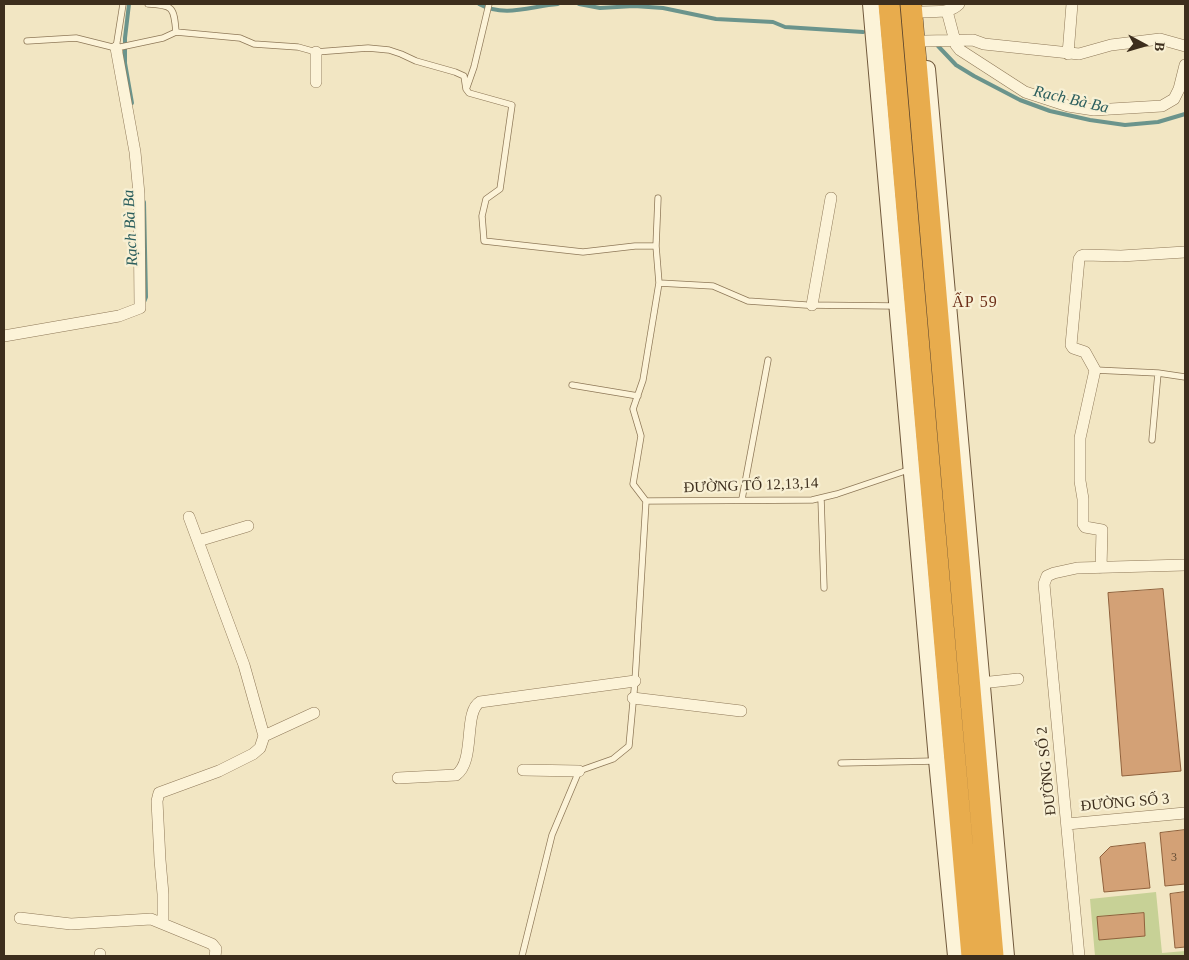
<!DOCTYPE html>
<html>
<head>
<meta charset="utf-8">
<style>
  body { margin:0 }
  #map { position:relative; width:1189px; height:960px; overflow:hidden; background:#f2e6c3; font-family:"Times New Roman",serif }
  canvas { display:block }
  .frame { position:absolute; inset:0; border:5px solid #3d2e1d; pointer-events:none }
  .north { position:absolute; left:1119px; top:20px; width:50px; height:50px; -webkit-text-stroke:4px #f8f0d4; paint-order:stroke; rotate:96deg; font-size:14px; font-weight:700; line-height:20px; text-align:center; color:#3d2e1d }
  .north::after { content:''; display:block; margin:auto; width:18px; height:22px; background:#3d2e1d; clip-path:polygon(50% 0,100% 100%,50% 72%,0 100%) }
</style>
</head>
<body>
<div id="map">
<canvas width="1189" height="960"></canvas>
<div class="frame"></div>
<div class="north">B</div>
</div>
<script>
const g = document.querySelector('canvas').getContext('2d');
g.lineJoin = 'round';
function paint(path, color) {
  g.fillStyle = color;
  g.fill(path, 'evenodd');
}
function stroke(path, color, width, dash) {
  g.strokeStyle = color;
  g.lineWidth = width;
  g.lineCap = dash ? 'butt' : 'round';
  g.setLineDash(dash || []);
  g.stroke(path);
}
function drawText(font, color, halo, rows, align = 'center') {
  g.font = font + ' "Times New Roman",serif';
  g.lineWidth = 4.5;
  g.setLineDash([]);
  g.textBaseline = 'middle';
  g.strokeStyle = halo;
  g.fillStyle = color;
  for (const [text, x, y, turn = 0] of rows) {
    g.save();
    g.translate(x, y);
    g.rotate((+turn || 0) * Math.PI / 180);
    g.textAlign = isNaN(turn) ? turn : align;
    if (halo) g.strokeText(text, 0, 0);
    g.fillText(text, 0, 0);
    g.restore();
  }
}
const green = new Path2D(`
  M1156,892L1162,953L1185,951V956H1095L1090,899Z`);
const stream = new Path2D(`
  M129,4L125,38V63L132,103
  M479,4C505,18 531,6 558,4
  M579,4L600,8L634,6L663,8L716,19L773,22L785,27L863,32
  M938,46L956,65L974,76L1020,100L1050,111L1090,120L1125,125L1158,122L1185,114
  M144,202L146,297L144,302`);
const building = new Path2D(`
  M1163,589L1181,771L1122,776L1108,593Z
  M1185,830V884L1165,886L1160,833Z
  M1145,843L1150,888L1104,892L1100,857L1110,847Z
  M1185,892V947L1175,948L1170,894Z
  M1144,913L1145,936L1099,940L1097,917Z`);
const lane = new Path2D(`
  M148,4C173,5 174,7 176,32
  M27,41L76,38L116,48L163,38L176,32L240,38L254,44L298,47L316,52L368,48L389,50L401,54L416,61L455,72L464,76L466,89L469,93L512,105L500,189L486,199L482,216L484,241L583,252L635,246H656L659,283
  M116,48L123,4
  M467,87L474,67L489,4
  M656,246L658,198
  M1095,370L1158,373L1185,377
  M572,385L638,396
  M1152,440L1158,373
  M821,498L824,588
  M742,499L768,360
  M646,501L812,500L837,494L911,469
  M841,763L935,761
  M522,956L552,835L579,771L613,759L629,746L635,681L646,501L633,484L641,436L633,409L643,380L659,283L713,286L748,301L806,305L895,306`);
const street = new Path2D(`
  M947,11L956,45L960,50L1025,92L1068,106L1094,110L1162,106L1174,99L1179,89L1185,65
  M922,12C935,11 949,14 959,4
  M925,41L973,40L984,44L1079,54L1111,45L1160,39L1185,46
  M1068,54L1072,4
  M316,82V52
  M812,305L831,198
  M4,336L119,316L140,308L139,194L135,152L116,48
  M189,517L244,665L264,736
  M198,541L248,526
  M1101,568L1102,530L1085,527L1083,524V499L1080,481V438L1095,370L1085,352L1073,348L1071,345L1079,259L1081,256L1084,255L1121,256L1185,252
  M981,683L1018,679
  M633,698L741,711
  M523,770L579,771
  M398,778L456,775C476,761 463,712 480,702L635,681
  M1067,824L1185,813
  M20,918L71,924L151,919L212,944L216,949L215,956
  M163,923V894L160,860L157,801L159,793L219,771L253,754L260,748L264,736L314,713
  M100,956V954
  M1079,956L1044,584L1047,576L1054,573L1077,568L1185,565`);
const secondary = new Path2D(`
  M871,4L937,760L956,956
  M927,69L1006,956`);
const highway = new Path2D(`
  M889,4L972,956
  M911,4L993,956`);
const numberNames = [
  ["3",1174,858]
];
const streetNames = [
  ["ĐƯỜNG TỔ 12,13,14",751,486,-2],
  ["ĐƯỜNG SỐ 2",1047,771,-96],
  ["ĐƯỜNG SỐ 3",1125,803,-5]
];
const waterNames = [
  ["Rạch Bà Ba",1071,100,13],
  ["Rạch Bà Ba",131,228,-93]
];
const neighbourhoodNames = [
  ["ẤP 59",975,303]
];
paint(green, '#c7d196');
stroke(stream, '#6b948c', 4);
paint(building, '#d3a176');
stroke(building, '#90613c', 1);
stroke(lane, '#8e7858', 7);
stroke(street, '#8e7858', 12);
stroke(secondary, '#70583b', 18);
stroke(highway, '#5c452d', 22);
stroke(lane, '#fcf3d8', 5.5);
stroke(street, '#fcf3d8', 11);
stroke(secondary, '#fcf3d8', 16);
stroke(highway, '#e8ac4d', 21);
drawText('12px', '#624b33', null, numberNames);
drawText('15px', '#3d2e1d', '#f8f0d4', streetNames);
drawText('italic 16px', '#2b5e5d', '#f8f0d4', waterNames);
g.letterSpacing = '1px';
drawText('16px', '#6d2f19', '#f8f0d4', neighbourhoodNames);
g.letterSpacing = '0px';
</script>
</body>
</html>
